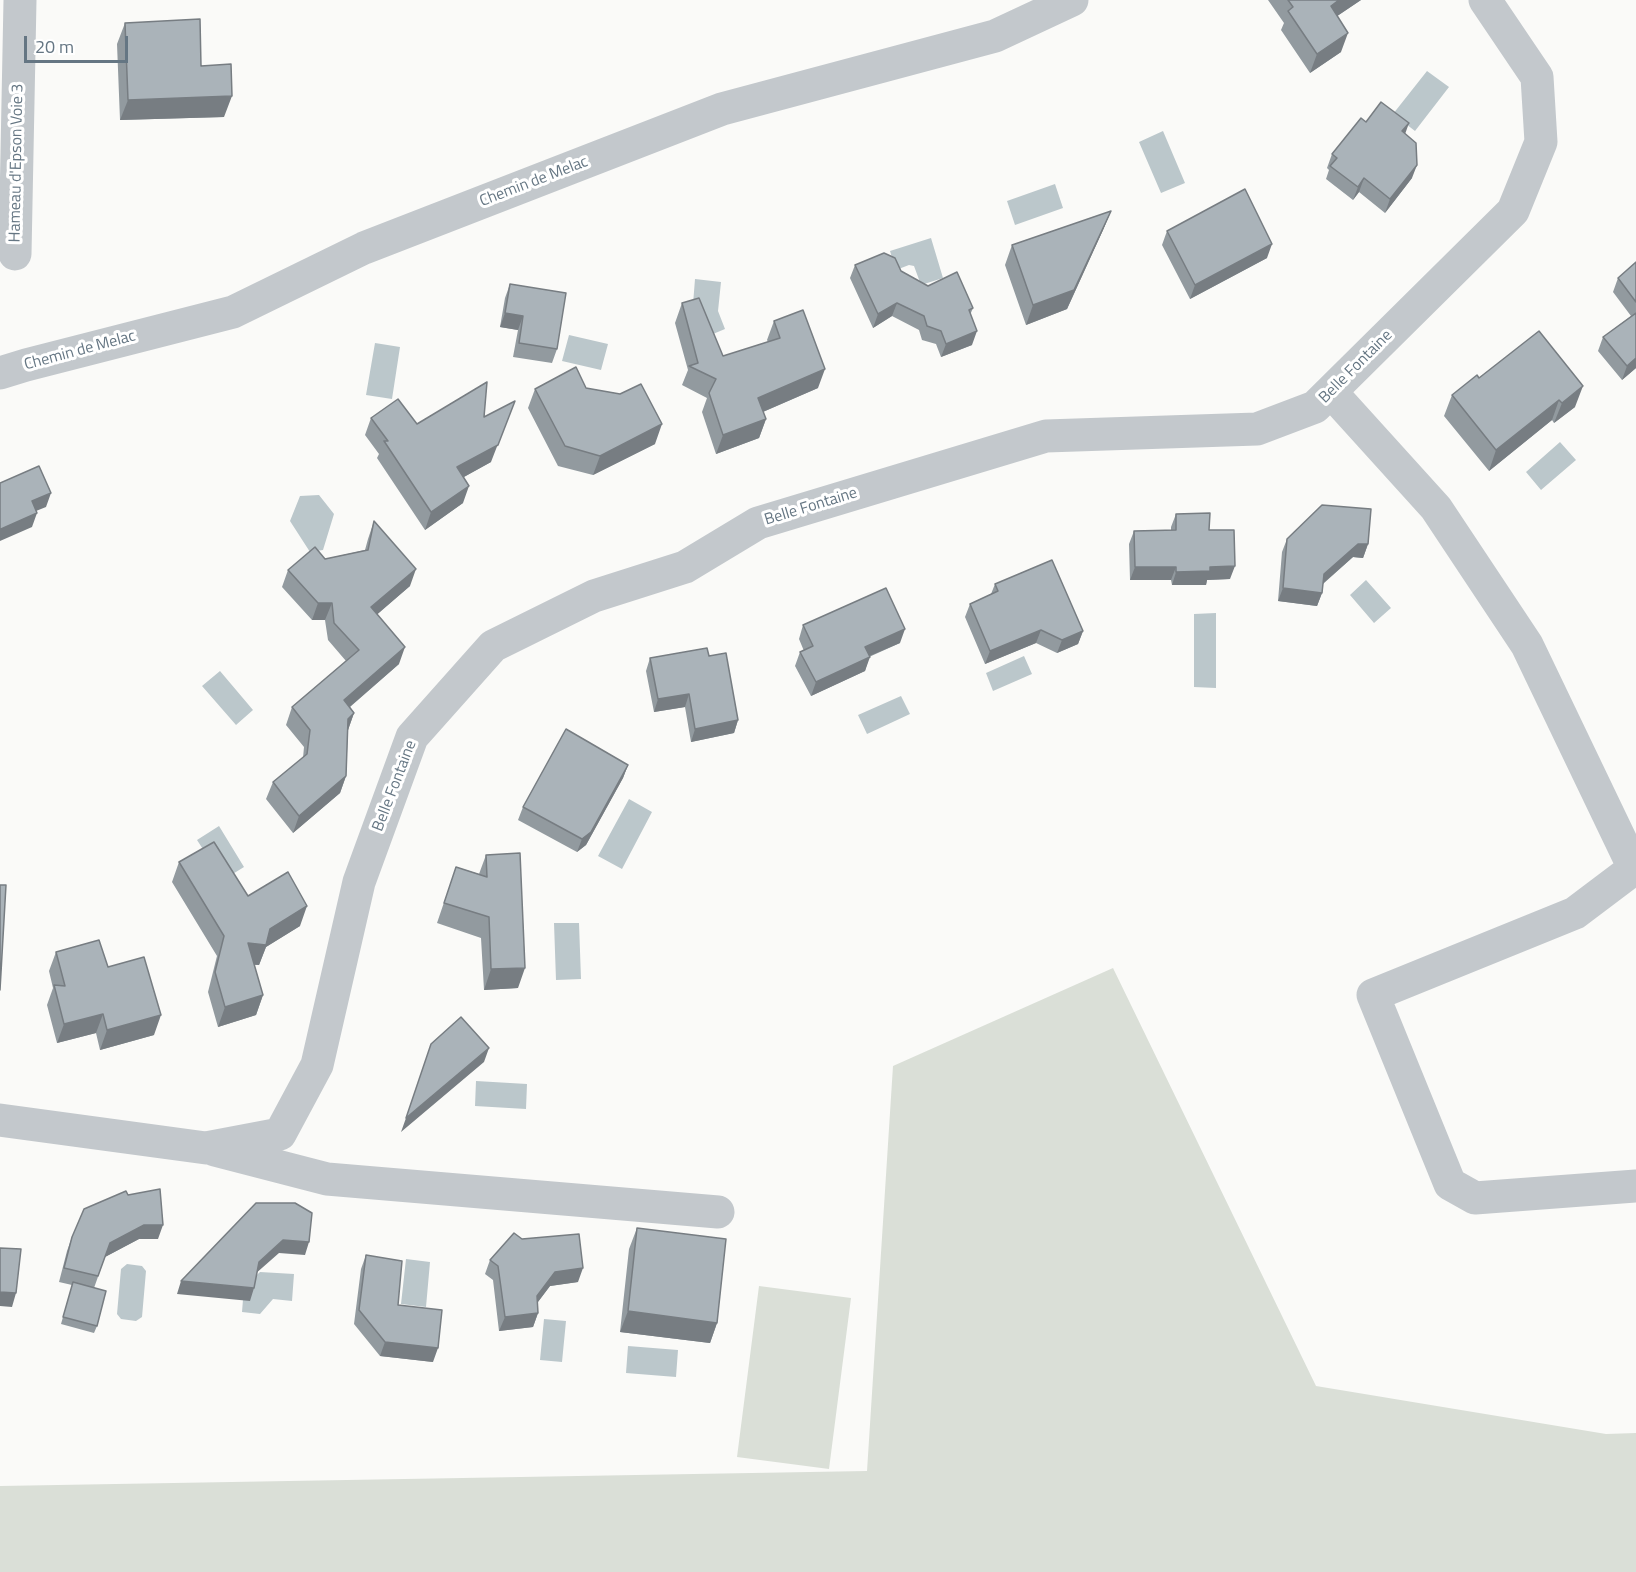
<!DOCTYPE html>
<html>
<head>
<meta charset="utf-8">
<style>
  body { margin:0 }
  #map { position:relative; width:1636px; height:1572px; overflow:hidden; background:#fafaf8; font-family:"Titillium Web",sans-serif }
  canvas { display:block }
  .scale { position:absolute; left:24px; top:36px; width:104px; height:27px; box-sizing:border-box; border:3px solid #657683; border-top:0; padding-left:8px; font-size:18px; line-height:21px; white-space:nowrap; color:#657683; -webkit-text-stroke:4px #fff; paint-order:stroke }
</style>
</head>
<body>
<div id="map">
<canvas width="1636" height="1572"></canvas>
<div class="scale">20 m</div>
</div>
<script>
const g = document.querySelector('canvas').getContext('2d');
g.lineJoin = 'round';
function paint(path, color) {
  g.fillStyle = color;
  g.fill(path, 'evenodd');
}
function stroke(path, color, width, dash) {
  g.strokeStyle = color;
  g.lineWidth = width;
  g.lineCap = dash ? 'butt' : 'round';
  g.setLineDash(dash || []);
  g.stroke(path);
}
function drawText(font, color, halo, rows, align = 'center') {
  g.font = font + ' "Titillium Web",sans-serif';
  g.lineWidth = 6;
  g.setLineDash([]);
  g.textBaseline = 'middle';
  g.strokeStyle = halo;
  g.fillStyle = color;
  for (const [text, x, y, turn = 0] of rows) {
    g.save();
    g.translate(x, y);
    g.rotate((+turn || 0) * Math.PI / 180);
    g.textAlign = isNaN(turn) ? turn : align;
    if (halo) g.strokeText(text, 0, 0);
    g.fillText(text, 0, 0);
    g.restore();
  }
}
const green = new Path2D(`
  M1113,968L1316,1386L1606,1434L1636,1433V1572H0V1486L867,1471L893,1066Z
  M759,1286L851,1298L829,1469L737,1457Z`);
const water = new Path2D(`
  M1427,71L1449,87L1415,131L1393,114Z
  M1163,131L1185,183L1161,193L1139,142Z
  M1055,184L1063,208L1015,225L1007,201Z
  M931,238L943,278L921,285L914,266L909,265L896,270L890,251Z
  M695,279L721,282L718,311L725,329L701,339L692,317Z
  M569,335L608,344L601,370L562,361Z
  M375,343L400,347L392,399L366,395Z
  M1560,442L1576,460L1541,490L1526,472Z
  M319,495L334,514L323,550L310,552L290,521L300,496Z
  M1366,580L1391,608L1374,623L1350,595Z
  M1216,613V688L1194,687V614Z
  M1024,656L1032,674L993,691L986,673Z
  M220,671L253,710L236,725L202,686Z
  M901,696L910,714L867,734L858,715Z
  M629,799L652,812L622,869L598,856Z
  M219,826L244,867L223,880L197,840Z
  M554,923H579L581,979L556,980Z
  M476,1081L527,1084L526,1109L475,1106Z
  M406,1259L430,1262L426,1307L401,1304Z
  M127,1264L142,1266L146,1271L142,1317L136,1321L121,1319L117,1314L121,1269Z
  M260,1272L294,1274L292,1301L273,1299L260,1314L242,1312L244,1287Z
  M544,1319L566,1321L562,1362L540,1360Z
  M628,1346L678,1350L676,1377L626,1373Z`);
const minor = new Path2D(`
  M15,254L20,0
  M0,373L26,365L233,312L364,248L722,109L995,36L1072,0
  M1331,392L1436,508L1527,645L1634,868
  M1636,867L1575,913L1373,995L1450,1184L1475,1198L1636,1186
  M0,1120L206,1148L280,1134L317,1065L359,882L412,737L493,646L594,596L685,567L758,523L1046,436L1257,429L1315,407L1513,211L1541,142L1537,77L1485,0
  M215,1150L327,1179L718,1212`);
const wall = new Path2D(`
  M1268,0H1361L1337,16L1341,52L1310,73L1281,30L1284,23Z
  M125,23L201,66L224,117L120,120L117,44Z
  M1366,122L1405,134L1412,178L1385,213L1359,192L1353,200L1326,179L1329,170L1327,168L1332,154Z
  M1111,211L1103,230L1067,309L1026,325L1005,265L1012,245Z
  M1167,231L1267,258L1190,299L1162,245Z
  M1636,262V368L1622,380L1598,351L1603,337L1631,316L1613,292L1618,278Z
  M855,265L901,271L928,286L973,308L970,315L972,345L941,357L936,344L922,340L919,330L892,316L873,328L850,278Z
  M510,284L557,349L552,363L513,357L518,330L500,327L505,298Z
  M682,303L723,356L768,342L767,340L774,321L818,388L763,412L766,419L759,438L716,454L702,412L707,398L682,385L688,370L675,323Z
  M1539,331L1575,407L1554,423L1552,420L1489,471L1444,416L1452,395L1479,378Z
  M586,388L620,394L655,444L593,475L558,466L528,408L535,389Z
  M484,417L491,462L464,477L463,503L425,530L377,458L379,454L365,435L371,418L417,424Z
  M1176,514L1209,530L1230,579L1207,580L1206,585H1172L1171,580H1130L1129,544L1134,531L1171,530V527Z
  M374,521L410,586L377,614L399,664L350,707L354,713L348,730L346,776L340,793L293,833L266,799L273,782L303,758L304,747L286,725L292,707L346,661L328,640L325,620H312L282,587L288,570L325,559L365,550L368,539Z
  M1287,539L1368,544L1363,558L1353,557L1323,584L1322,593L1317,606L1278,601L1282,552Z
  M995,584L1083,631L1078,644L1057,653L1036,643L985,664L965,617L970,604L991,594Z
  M803,625L900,643L869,657L865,671L811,696L795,666L800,652L804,651L799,639Z
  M709,656L738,720L734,733L691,742L685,707L654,712L646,671L650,658Z
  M628,765L623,778L586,845L577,852L518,820L523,807Z
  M486,855L518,988L484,990L481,938L437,923L456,867L479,874Z
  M179,862L248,896L300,926L266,947L259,965H254L263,995L256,1015L218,1027L208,992L217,956L172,882Z
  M56,952L108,967L154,1035L100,1050L96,1033L57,1043L47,1005L53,988L49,971Z
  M128,1195L158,1239H139L105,1257L94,1288L97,1326L94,1333L61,1324L72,1285L59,1282L67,1251L72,1237Z
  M637,1228L717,1323L710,1343L620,1332L629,1249Z
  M522,1239L578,1282L550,1286L537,1303L538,1313L533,1327L499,1331L493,1280L485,1274L490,1260Z
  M366,1255L398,1305L433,1362L380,1356L354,1324L361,1269Z`);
const shadedWall = new Path2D(`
  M1339,0H1361L1324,25L1331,6Z
  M1348,33L1341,52L1310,73L1317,54Z
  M232,96L224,117L120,120L128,100Z
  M1409,123L1404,137L1402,131Z
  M1417,165L1412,178L1385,213L1390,199Z
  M1364,178L1359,192L1353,200L1358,187Z
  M1111,211L1103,230L1067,309L1026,325L1033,305Z
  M1272,244L1267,258L1190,299L1195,285Z
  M897,303L892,316L873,328L878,314Z
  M505,313L523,316L518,330L500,327Z
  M977,331L972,345L941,357L946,344Z
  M1636,358V368L1622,380L1627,366Z
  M825,369L818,388L751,417L758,398Z
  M1583,386L1575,407L1554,423L1562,403Z
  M1559,400L1552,420L1489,471L1496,450Z
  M508,418L491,462L451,484L457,467Z
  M766,419L759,438L716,454L723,435Z
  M662,424L655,444L593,475L600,456Z
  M469,486L463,503L425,530L431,512Z
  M51,493L46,507L26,515L32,501Z
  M37,513L32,527L0,541V530L1,529Z
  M1358,544H1368L1363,558L1353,557L1319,587L1324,574Z
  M1235,566L1230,579L1207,580L1206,585H1172L1176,572L1210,567Z
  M1135,567H1176L1171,580H1130Z
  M416,569L410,586L365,625L371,607Z
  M1283,588L1322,593L1317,606L1278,601Z
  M318,603H332L325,620H312Z
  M905,629L900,643L860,660L865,647Z
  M1041,630L1036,643L985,664L990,651Z
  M1083,631L1078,644L1057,653L1062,640Z
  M405,647L399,664L338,717L344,700Z
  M870,657L865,671L811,696L816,682Z
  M689,694L685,707L654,712L658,699Z
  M354,713L348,730L342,736L348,719Z
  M738,720L734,733L691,742L695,729Z
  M628,765L623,778L586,845L577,852L582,839Z
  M346,776L340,793L293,833L299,816Z
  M307,906L300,926L266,947L259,965L240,963L248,943Z
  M525,968L518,988L484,990L491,969Z
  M263,995L256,1015L218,1027L225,1007Z
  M103,1014L96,1033L57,1043L64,1024Z
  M161,1015L154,1035L100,1050L107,1030Z
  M489,1048L484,1062L401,1132L406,1118Z
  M144,1225H163L158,1239H139L105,1257L110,1243Z
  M283,1240L309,1242L305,1255L279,1253L254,1275L259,1262Z
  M583,1268L578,1282L550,1286L532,1310L537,1296L555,1272Z
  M181,1281L254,1288L250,1301L177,1294Z
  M0,1292L16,1293L12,1307L0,1306Z
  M628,1311L717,1323L710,1343L620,1332Z
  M538,1313L533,1327L499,1331L505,1317Z
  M385,1342L438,1348L433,1362L380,1356Z`);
const building = new Path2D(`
  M1288,0H1339L1331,6L1348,33L1317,54L1288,11L1293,7Z
  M200,19L201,66L231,64L232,96L128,100L125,23Z
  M1381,102L1409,123L1402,131L1416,143L1417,165L1390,199L1364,178L1358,187L1330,166L1337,158L1332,154L1361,118L1366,122Z
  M1245,189L1272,244L1195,285L1167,231Z
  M1111,211L1074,290L1033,305L1012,245Z
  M884,253L895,258L901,271L928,286L957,272L973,308L969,310L977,331L946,344L941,331L927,326L924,316L897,303L878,314L855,265Z
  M1636,262V302L1618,278Z
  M510,284L566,293L557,349L519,343L523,316L505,313Z
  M699,298L723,356L780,338L774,321L803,310L825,369L758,398L766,419L723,435L709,393L716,379L689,366L698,363L682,303Z
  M1636,313V358L1627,366L1603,337Z
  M1539,331L1583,386L1562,403L1559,400L1496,450L1452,395L1477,375L1479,378Z
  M576,367L586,388L620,394L641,384L662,424L600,456L565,446L535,389Z
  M487,382L484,417L515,401L498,445L457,467L469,486L431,512L384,441H388L371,418L398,399L417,424Z
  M39,466L51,493L32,501L37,513L1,529L0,530V483Z
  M1322,505L1371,509L1368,544H1358L1324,574L1322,593L1283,588L1287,539Z
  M1210,513L1209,530H1234L1235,566L1210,567V571L1176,572V567H1135L1134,531L1176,530V514Z
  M374,521L416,569L371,607L405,647L344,700L354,713L348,719L346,776L299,816L273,782L307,754L310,730L292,707L359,650L334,623L332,603H318L288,570L315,547L325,559L368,550Z
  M1052,560L1083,631L1062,640L1041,630L990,651L970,604L998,591L995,584Z
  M886,588L905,629L865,647L870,657L816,682L800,652L813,646L803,625Z
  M707,648L709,656L726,653L738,720L695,729L689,694L658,699L650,658Z
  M566,729L628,765L591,832L582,839L523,807Z
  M214,842L248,896L288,872L307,906L270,929L266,945L248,943L263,995L225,1007L215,972L224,936L179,862Z
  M520,853L525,968L491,969L489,917L444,903L456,867L487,877L486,855Z
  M0,885H6L0,990Z
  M99,940L108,967L144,957L161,1015L107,1030L103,1014L64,1024L54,985L65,986L56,952Z
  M461,1017L489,1048L406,1118L431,1044Z
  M160,1189L163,1225H144L110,1243L98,1276L64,1268L72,1237L84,1209L126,1191L128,1195Z
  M256,1203H295L312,1213L309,1242L283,1240L259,1262L254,1288L181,1281Z
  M637,1228L726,1239L717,1323L628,1311Z
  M514,1233L522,1239L579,1234L583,1268L555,1272L537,1296L538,1313L505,1317L498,1266L490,1260Z
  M0,1248L21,1249L16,1293L0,1292Z
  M366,1255L402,1261L398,1305L442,1310L438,1348L385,1342L359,1310Z
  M73,1282L106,1291L97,1326L63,1317Z`);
const streetNames = [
  ["Hameau d'Epson Voie 3",17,163,-89],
  ["Chemin de Melac",534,182,-21],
  ["Chemin de Melac",80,351,-15],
  ["Belle Fontaine",1356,367,-45],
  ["Belle Fontaine",811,507,-17],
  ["Belle Fontaine",395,786,-69]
];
paint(green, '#dadfd7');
paint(water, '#bbc7cb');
stroke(minor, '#c3c8cc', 33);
paint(wall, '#929a9f');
paint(shadedWall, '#777d82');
paint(building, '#aab3b9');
stroke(building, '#777d82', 1.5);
drawText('16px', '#657683', '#fff', streetNames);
</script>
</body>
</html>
